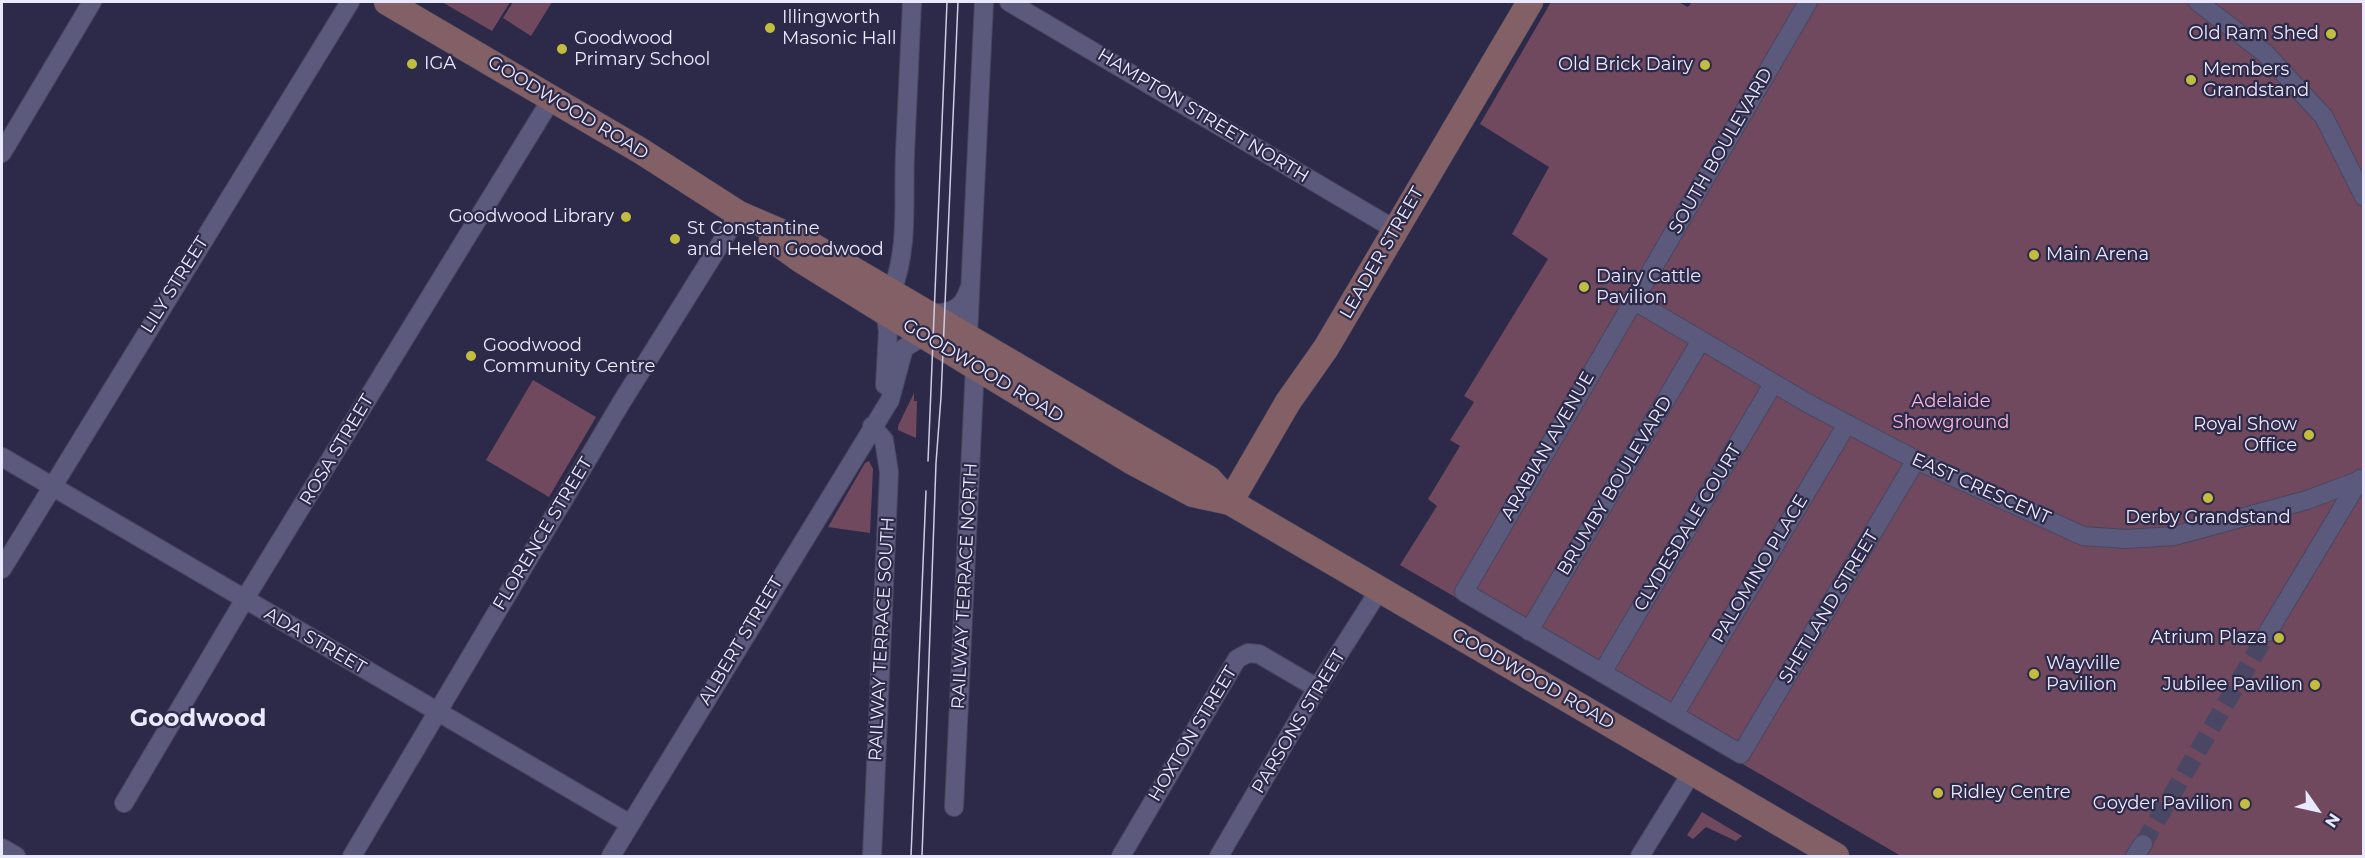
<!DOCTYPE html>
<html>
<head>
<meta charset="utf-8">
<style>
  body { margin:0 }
  #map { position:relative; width:2365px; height:858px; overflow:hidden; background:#2d2a49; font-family:Montserrat,sans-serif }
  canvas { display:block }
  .frame { position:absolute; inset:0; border:3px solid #e9e9fe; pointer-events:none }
  .north { position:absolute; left:2287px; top:780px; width:60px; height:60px; -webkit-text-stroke:4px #2d2a49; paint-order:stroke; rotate:124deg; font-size:16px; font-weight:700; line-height:24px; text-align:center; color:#e9e9fe }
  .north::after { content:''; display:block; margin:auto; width:21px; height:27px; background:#e9e9fe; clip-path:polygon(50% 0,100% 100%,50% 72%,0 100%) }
</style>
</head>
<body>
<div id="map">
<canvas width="2365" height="858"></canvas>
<div class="frame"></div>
<div class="north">N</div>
</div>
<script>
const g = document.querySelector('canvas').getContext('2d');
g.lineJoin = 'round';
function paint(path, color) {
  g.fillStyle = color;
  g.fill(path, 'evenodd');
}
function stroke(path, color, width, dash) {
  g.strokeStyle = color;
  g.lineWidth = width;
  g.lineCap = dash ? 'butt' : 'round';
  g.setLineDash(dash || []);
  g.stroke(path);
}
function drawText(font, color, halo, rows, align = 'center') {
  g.font = font + ' Montserrat,sans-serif';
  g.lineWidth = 4.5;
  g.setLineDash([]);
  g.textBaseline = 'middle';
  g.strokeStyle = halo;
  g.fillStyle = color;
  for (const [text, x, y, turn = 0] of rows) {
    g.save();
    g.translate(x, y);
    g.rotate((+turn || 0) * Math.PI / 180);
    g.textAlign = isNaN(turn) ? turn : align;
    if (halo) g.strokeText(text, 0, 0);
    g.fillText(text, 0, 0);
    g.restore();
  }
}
const green = new Path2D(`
  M442,2H510L492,31Z
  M513,2H552L531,36L503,18Z
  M1551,2H1678L1688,7L1692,2H2363V856H1901L1400,565L1437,506L1428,499L1460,446L1450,440L1474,402L1464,396L1548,259L1512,234L1549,167L1480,124Z
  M533,380L596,417L549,497L486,460Z
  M914,393V401H917L916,438L898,430V426Z
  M869,461L873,469L870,533L828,527L865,463Z
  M1702,812L1742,836L1736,841L1706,827L1693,839L1687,835Z`);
const streetTunnel = new Path2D(`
  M2143,844L2268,632`);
const street = new Path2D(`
  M1009,2L1396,230
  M1808,2L1464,592L1741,754L1916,460
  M2198,2L2266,54L2324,117L2364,197
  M2,153L92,2
  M892,291C909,247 903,201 905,154C907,103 910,52 912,2
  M1633,300L1809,404L1916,460L2083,536L2126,539L2174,536L2307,500L2358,481
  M885,312L888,331L885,385
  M930,313C950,314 963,309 969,289
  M968,335L984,2
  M2,457L630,824
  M2,569L350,2
  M1529,631L1700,342
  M2268,632L2360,479
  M1602,673L1773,384
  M1674,715L1847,424
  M124,803L249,592L552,98
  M954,807L975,366
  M2,848L16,856
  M352,856L621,403L739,214
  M611,856L890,400L904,348L924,336
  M872,856L889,472L884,440L872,426
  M1121,856L1237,659L1248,653L1259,654L1317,688
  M1219,856L1317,688L1380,589
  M1640,856L1692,772
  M2135,856L2143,844`);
const secondary = new Path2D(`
  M387,2L641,151L739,214L811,245L1209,479L1230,502L1836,856
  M772,239L801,260L885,312L1131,461L1193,494L1230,502
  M1230,502L1288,402L1326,348L1530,2`);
const tram = new Path2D(`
  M928,461L947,2
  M911,856L926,491
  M922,856L936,463L941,397L958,2`);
const markers = [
  [770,28,6,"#c3bd3f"],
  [2331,34,6,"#c3bd3f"],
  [562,49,6,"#c3bd3f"],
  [412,64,6,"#c3bd3f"],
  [1705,65,6,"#c3bd3f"],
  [2191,80,6,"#c3bd3f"],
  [626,217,6,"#c3bd3f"],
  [675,239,6,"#c3bd3f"],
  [2034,255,6,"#c3bd3f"],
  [1584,287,6,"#c3bd3f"],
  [471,356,6,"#c3bd3f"],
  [2309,435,6,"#c3bd3f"],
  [2208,498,6,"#c3bd3f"],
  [2279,638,6,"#c3bd3f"],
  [2034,674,6,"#c3bd3f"],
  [2315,685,6,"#c3bd3f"],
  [1938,793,6,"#c3bd3f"],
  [2245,804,6,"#c3bd3f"]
];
const poiNames = [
  ["Illingworth",782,18],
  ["Masonic Hall",782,39],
  ["Old Ram Shed",2319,34,"right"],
  ["Goodwood",574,39],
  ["Primary School",574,60],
  ["IGA",424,64],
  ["Old Brick Dairy",1693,65,"right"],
  ["Members",2203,70],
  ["Grandstand",2203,91],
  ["Goodwood Library",614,217,"right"],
  ["St Constantine",687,229],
  ["and Helen Goodwood",687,250],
  ["Main Arena",2046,255],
  ["Dairy Cattle",1596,277],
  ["Pavilion",1596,298],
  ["Goodwood",483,346],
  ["Community Centre",483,367],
  ["Royal Show",2297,425,"right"],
  ["Office",2297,446,"right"],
  ["Derby Grandstand",2208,518,"center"],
  ["Atrium Plaza",2267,638,"right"],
  ["Wayville",2046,664],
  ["Pavilion",2046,685],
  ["Jubilee Pavilion",2303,685,"right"],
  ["Ridley Centre",1950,793],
  ["Goyder Pavilion",2233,804,"right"]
];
const streetNames = [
  ["GOODWOOD ROAD",568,108,31],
  ["HAMPTON STREET NORTH",1203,116,31],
  ["SOUTH BOULEVARD",1721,151,-60],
  ["LEADER STREET",1382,253,-60],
  ["LILY STREET",175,285,-58],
  ["GOODWOOD ROAD",983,371,31],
  ["ARABIAN AVENUE",1548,446,-60],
  ["ROSA STREET",337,450,-59],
  ["BRUMBY BOULEVARD",1615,486,-59],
  ["EAST CRESCENT",1981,489,24],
  ["CLYDESDALE COURT",1688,528,-59],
  ["FLORENCE STREET",543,534,-59],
  ["PALOMINO PLACE",1760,569,-59],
  ["RAILWAY TERRACE NORTH",965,586,-87],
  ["SHETLAND STREET",1829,607,-59],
  ["RAILWAY TERRACE SOUTH",882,639,-87],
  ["ADA STREET",315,641,30],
  ["ALBERT STREET",741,641,-59],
  ["GOODWOOD ROAD",1533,679,30],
  ["PARSONS STREET",1299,722,-59],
  ["HOXTON STREET",1193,734,-59]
];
const parkNames = [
  ["Adelaide",1951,402],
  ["Showground",1951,423]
];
const districtNames = [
  ["Goodwood",198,719]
];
paint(green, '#70495e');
stroke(streetTunnel, '#494764', 18, [18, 9]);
stroke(street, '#484660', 20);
stroke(secondary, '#484660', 27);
stroke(street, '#5c5a7c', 18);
stroke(secondary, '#836065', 26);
stroke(tram, '#cecde4', 1.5);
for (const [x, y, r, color] of markers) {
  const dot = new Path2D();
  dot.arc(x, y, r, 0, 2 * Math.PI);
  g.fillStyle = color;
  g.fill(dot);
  stroke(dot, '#2d2a49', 2);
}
drawText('18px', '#e9e9fe', '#2d2a49', poiNames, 'left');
drawText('18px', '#e9e9fe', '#2d2a49', streetNames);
drawText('18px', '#fcb5da', '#2d2a49', parkNames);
drawText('bold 24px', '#e9e9fe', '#2d2a49', districtNames);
</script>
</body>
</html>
